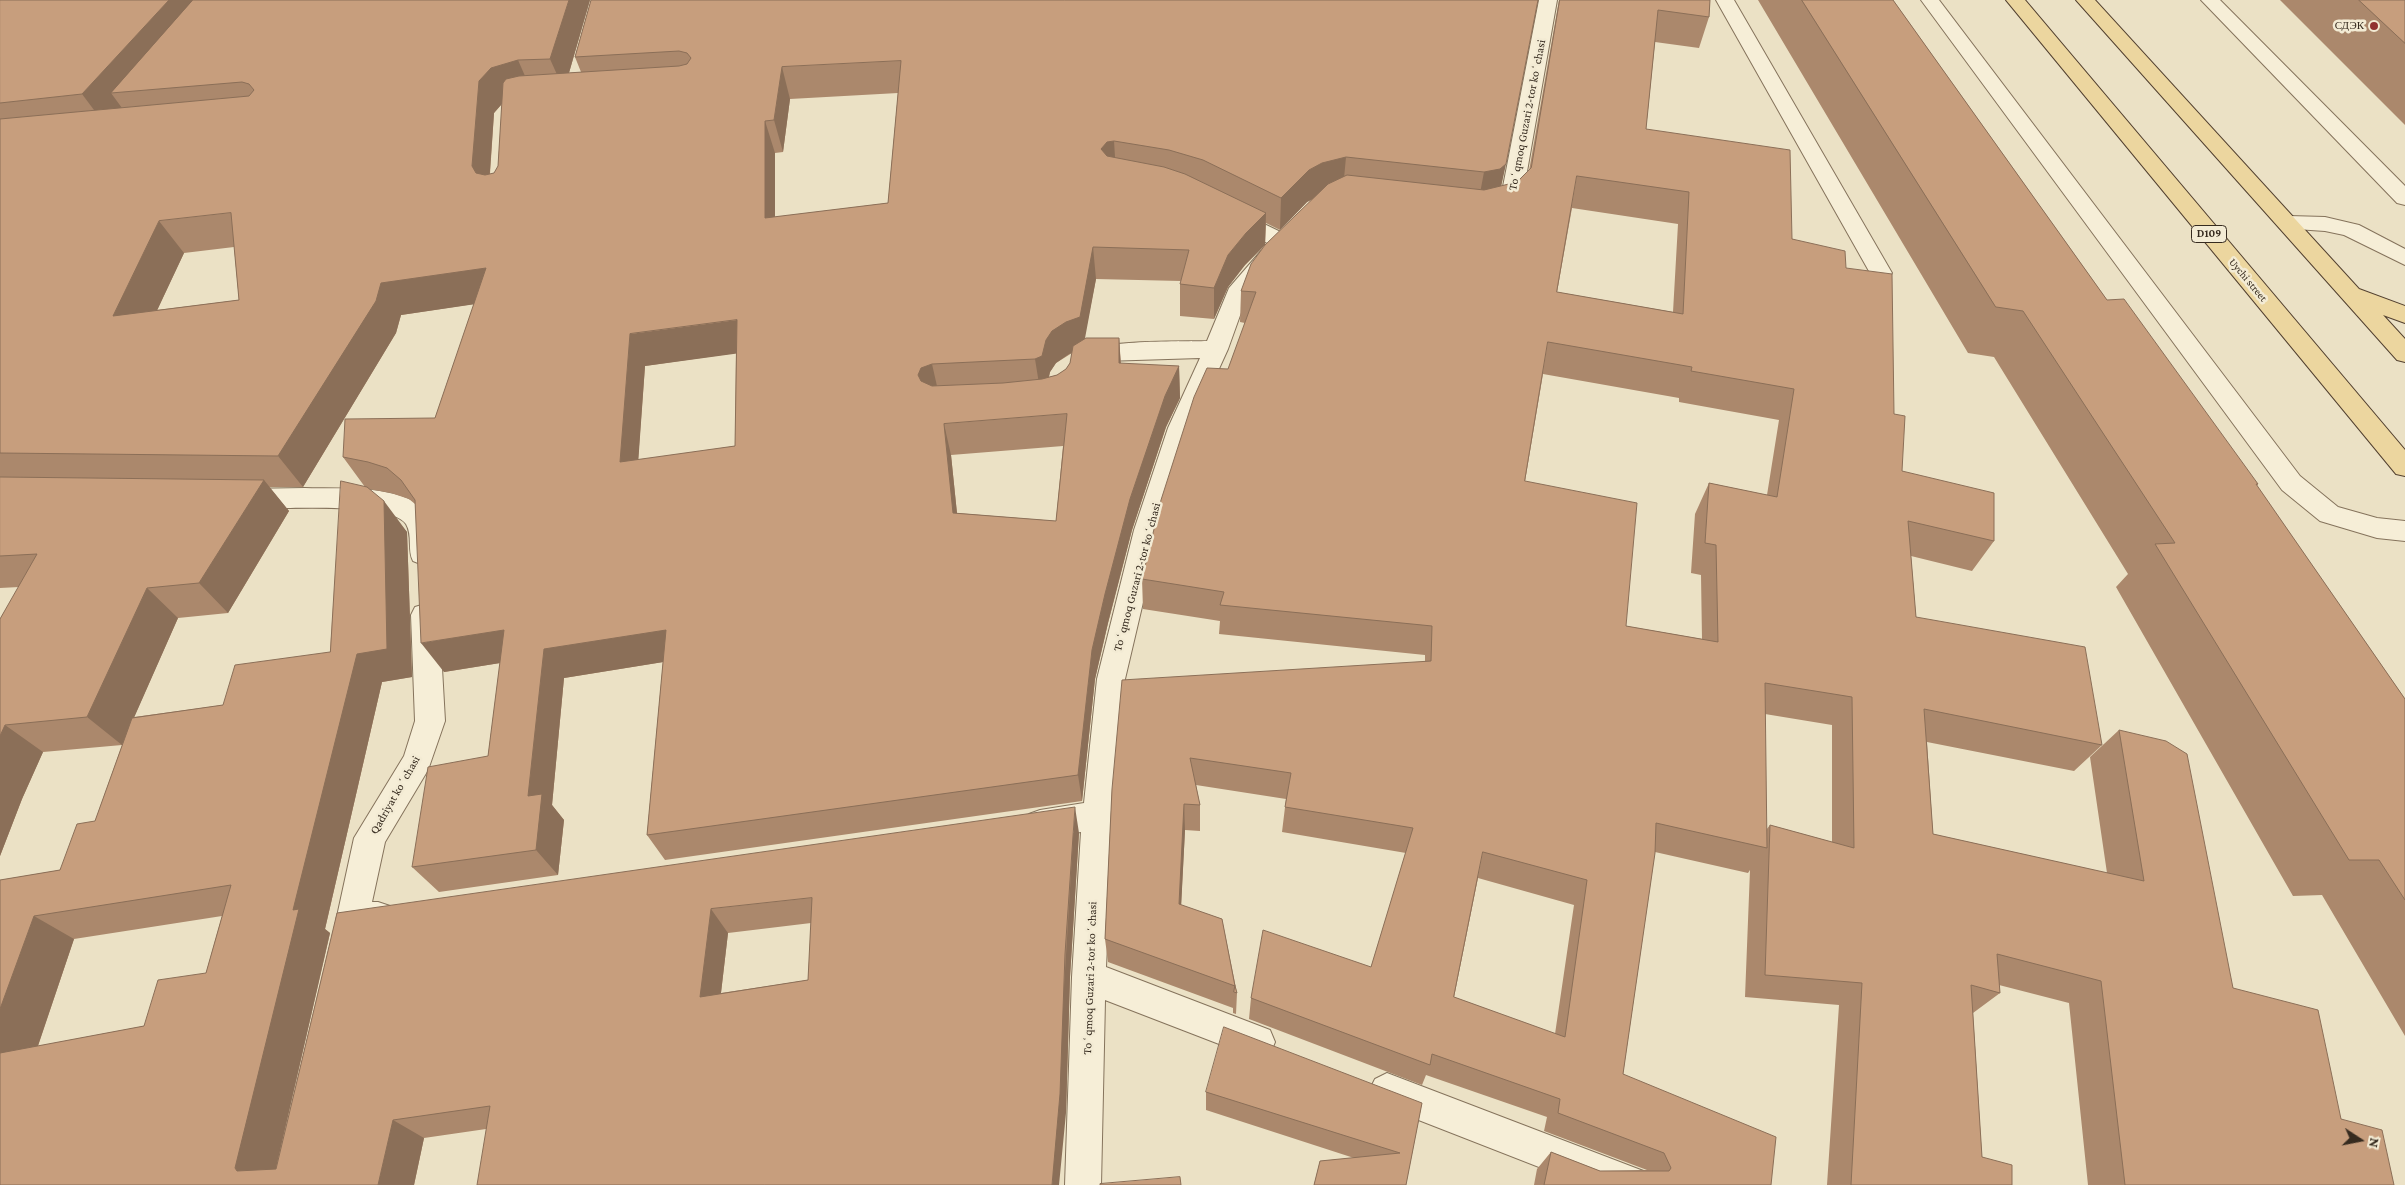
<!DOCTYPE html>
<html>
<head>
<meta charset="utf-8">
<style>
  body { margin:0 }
  #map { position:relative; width:2405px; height:1185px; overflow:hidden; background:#ebe1c5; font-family:"Crimson Pro",serif }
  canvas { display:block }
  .north { position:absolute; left:2335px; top:1115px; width:50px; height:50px; -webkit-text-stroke:4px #f3ebd4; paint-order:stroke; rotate:101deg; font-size:14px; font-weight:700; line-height:20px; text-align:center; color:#362b1f }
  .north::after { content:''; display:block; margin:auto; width:18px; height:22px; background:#362b1f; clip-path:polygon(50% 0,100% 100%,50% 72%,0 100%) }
</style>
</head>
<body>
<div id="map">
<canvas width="2405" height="1185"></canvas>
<div class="north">N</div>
</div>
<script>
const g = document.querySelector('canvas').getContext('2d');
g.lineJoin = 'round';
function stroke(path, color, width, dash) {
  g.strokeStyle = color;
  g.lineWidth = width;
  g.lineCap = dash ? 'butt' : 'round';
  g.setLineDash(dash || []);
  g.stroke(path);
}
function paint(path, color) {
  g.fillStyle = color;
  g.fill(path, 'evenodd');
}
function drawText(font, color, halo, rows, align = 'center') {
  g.font = font + ' "Crimson Pro",serif';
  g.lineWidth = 5;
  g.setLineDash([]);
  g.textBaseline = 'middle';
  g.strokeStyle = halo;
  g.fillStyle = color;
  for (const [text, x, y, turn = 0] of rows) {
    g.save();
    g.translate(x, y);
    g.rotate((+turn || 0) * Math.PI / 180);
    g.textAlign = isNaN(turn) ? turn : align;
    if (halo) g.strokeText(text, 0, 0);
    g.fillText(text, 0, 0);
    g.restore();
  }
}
const minor = new Path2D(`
  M1539,0H1557L1522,200C1514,212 1500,218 1486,215L1483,210L1486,205L1501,197Z
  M1716,0H1734L1892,273L1889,278L1881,280L1873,278L1870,273Z
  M1921,0H1939L2300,476L2338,507L2377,518L2405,521V541L2377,538L2320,521L2282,490Z
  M2201,0H2220L2405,186V205L2397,203Z
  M1233,209L1291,237L1294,242L1291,247L1283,249L1275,247L1225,221L1222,216L1225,211Z
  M2289,216L2325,217L2359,225L2405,249V265L2344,235L2325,231L2281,228L2278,223L2281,218Z
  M1269,249L1277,251L1280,256L1247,296L1228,349L1192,428L1160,530L1125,679L1113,815L1106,967L1270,1030L1275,1042L1270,1054L1258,1059L1105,1000L1101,1185H1065L1072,977L1081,832L1040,838L1029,834L1024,824L1029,814L1040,810L1084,803L1097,679L1134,530L1168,428L1200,358L1104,361L1084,368L1076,366L1072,360C1085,338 1180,342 1207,341L1229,288L1261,251Z
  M305,488C338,489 392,485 419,505C426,510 431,520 434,528C437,539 438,551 433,561L423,565L413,561C407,550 413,536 406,524C391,501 273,509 244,509L235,506L231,499L235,492L244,489Z
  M425,604L435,607L439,615L445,721L428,770L385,842L372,902H378L390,906L394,917L390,928C373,934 357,938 340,932L336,921L354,838L404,756L415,721L411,615L415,607Z
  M1387,1073L1646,1172L1651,1185H1585L1375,1103L1369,1091L1375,1079Z`);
const major = new Path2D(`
  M2006,0H2025L2405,450V476L2396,474Z
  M2076,0H2095L2359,289L2405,306V323L2383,315L2405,339V362L2397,360Z`);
const wall = new Path2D(`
  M0,0H590L569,73L581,72L575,57L591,0H1538L1501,186L1517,182L1529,171L1559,0H1710L1709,17L1699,48L1655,42L1646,129L1792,239L1846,268L1894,414L1902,471L1994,541L1972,571L1911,556L1916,617L2102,745L2074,771L1927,742L1933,834L2107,873L2090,757L2119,730L2233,988L2341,1119L2394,1185H2088L2069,1003L1999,985L2000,993L1973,1013L1982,1157L2012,1185H1827L1839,1005L1745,997L1750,870L1748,873L1655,852L1623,1074L1771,1185H1534L1537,1169L1551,1152L1600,1171L1647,1170L1544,1131L1547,1117L1426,1075L1422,1085L1249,1019L1251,998L1371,967L1406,853L1282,832L1286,799L1196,785L1200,805V831L1185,830L1181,905L1222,919L1237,993L1236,1014L1233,1013V1008L1108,962L1105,939L1112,789L1425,661V655L1219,634L1220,621L1143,609L1142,579L1228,369L1245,323L1240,322L1241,291L1311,200L1307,202L1280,230L1266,223L1265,245L1245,265L1228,287L1214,319L1180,316V284L1181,281L1096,279L1084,339L1119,338L1121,364L1179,366L1180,398L1166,427L1132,530L1108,623L1095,679L1082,801L665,860L647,835L663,662L564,678L552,805L564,820L558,875L439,892L412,867L488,756L500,663L444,672L415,504L409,499L391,493L369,489L407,532L412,677L382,682L325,929L330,933L276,1169L337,913L1079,833L1070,977L1066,1113L486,1129L424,1138L414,1185H0V880L60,870L95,821L125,737L122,745L43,752L22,799L0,856V619L19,587L0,588ZM898,93L888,203L775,217V153L783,152L790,99ZM502,104L498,166L494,173L490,174L494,113ZM1572,208L1678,224L1673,312L1557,292ZM234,247L239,300L157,310L184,253ZM474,304L435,418L343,457L365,487L330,652L223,705L134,717L178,618L228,613L289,511L269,487H303L396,333L401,315ZM736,353L735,446L638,460L645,366ZM1072,353L1070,363L1066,369L1057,375L1049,377L1050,372L1056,363ZM1543,374L1679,398V402L1779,420L1767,495L1709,483L1695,514L1691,573L1701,575L1702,639L1626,626L1525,481ZM1063,446L1056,521L957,513L951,455ZM1765,714L1832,725V842L1770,825L1766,830ZM1478,878L1574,905L1555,1034L1454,997ZM222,916L206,973L144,1026L38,1046L74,939ZM811,923L808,980L721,993L728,933Z
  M1758,0H1893L2107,300L2258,484L2257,486L2405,699V1036L2322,895L2293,896L2116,587L2128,574L1994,357L1968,353Z
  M2280,0H2405V125Z
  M1206,1092L1422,1103L1406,1185H1314L1320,1161L1354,1158L1206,1110Z`);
const shadedWall = new Path2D(`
  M169,0H216L111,93L122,108L106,126L82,94Z
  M569,0H590L564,90L550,59Z
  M518,60L532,92L506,99L494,113L488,198L472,166L479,81L491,68Z
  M782,67L790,99L783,152L774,120Z
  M765,121L775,153V250L765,218Z
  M1114,141L1116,173L1101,149L1107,142Z
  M1346,157L1343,189L1320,195L1307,202L1280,230L1281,198L1309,170L1322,163Z
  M1506,164L1499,196L1478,204L1484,172Z
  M1266,213L1265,245L1245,265L1228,287L1214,319V288L1228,255L1246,233Z
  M159,221L184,253L140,347L113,316Z
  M1093,247L1096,279L1083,349L1069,354L1056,363L1050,372L1046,388L1040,390L1035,359L1046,340Z
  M486,268L503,300L401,315L396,333L303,487L278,456L381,283Z
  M737,320L748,352L645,366L636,493L620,462L630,334Z
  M1119,338L1121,369L1119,363Z
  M932,364L939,395L928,399L918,375L921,368Z
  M1179,366L1180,398L1166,427L1132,530L1108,623L1095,679L1082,801L1078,775L1092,650L1105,594L1130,499L1165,396Z
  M944,424L951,455L960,543L953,513Z
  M264,480L289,511L228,613L199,583Z
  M384,501L407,532L412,677L382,682L325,929L330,933L272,1185L237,1171L235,1168Z
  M147,588L178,618L122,745L87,717Z
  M504,630L525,659L444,672L421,643Z
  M666,630L682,659L564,678L552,805L564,820L558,875L536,850L528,796L544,649Z
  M5,725L43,752L22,799L0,856V736Z
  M1184,804L1185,830L1180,928L1179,904Z
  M1075,807L1079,833L1070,977L1066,1113L1059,1185H1052Z
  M711,909L728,933L718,1018L700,997Z
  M34,916L74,939L28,1075L0,1063V1009Z
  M393,1120L424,1138L414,1185H378Z`);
const building = new Path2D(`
  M0,0H169L82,94L0,103Z
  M193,0H569L550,59L518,60L491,68L479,81L472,166L476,173L485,175L494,173L498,166L503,83L506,79L519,76L679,66L687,64L691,58L687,53L679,51L575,57L591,0H1538L1506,164L1500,169L1484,172L1346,157L1322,163L1309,170L1281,198L1203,160L1169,150L1114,141L1107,142L1101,149L1107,156L1164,167L1185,174L1266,213L1246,233L1228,255L1214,288L1180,284L1189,250L1093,247L1080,317L1066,322L1052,331L1046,340L1042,356L1035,359L932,364L921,368L918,375L921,381L932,386L1003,383L1042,379L1057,375L1066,369L1070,363L1073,346L1086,338H1119V363L1179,366L1165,396L1130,499L1105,594L1092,650L1078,775L647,835L666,630L544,649L528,796L542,794L536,850L412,867L428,767L488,756L504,630L421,643L415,500L401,480L387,468L368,462L343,457L345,419L435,418L486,268L381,283L376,301L278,456L0,453V119L249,96L254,90L249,84L242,82L111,93ZM901,61L888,203L765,218V121L774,120L782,67ZM231,213L239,300L113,316L159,221ZM737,320L735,446L620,462L630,334ZM1067,414L1056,521L953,513L944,424Z
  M1560,0H1710L1709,17L1658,10L1646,129L1790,150L1792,239L1845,251L1846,268L1892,274L1894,414L1905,416L1902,471L1994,493V541L1908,521L1916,617L2085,647L2102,745L1924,709L1933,834L2144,881L2119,730L2166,741L2187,754L2233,988L2318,1010L2341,1119L2382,1130L2394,1185H2125L2101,981L1997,954L2000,993L1971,985L1982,1157L2012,1165V1185H1851L1862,983L1765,975L1770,825L1854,848L1852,697L1765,683L1767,848L1656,823L1655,853L1623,1074L1776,1137L1771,1185H1544L1551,1152L1600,1171H1669L1671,1168L1664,1153L1558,1113L1560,1099L1432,1054L1430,1065L1251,998L1263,930L1371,967L1413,828L1285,807L1291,773L1190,758L1200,805L1184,804L1179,904L1222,919L1235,986L1105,939L1112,789L1122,680L1431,661L1432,626L1220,605L1224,592L1142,579L1161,500L1194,397L1207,368L1228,369L1256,292L1241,291L1251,264L1265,245L1328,184L1347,175L1484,190L1517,182L1531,168ZM1577,176L1689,192L1683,314L1557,292ZM1548,342L1692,367L1691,371L1794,389L1777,497L1709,483L1705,543L1716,545L1718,642L1626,626L1637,503L1525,481ZM1483,852L1587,880L1565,1037L1454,997Z
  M1802,0H1893L2107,300L2124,299L2258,484H2256L2405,699V900L2379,860H2349L2155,544L2175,543L2023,311L1996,307Z
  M2359,0H2405V43Z
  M0,477L264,480L199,583L147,588L87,717L5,725L0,736V619L37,554L0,556Z
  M341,481L367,487L384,501L387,649L357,654L293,910L299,909L235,1168L237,1171L276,1169L337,913L1075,807L1065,954L1060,1094L1052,1185H477L490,1106L393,1120L378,1185H0V1053L144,1026L158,980L206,973L231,885L34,916L0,1009V880L60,870L77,824L95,821L132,718L223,705L235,665L330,652ZM812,898L808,980L700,997L711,909Z
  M1235,986L1237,993L1234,992Z
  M1224,1027L1422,1103L1406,1185H1314L1320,1161L1400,1153L1206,1092Z
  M1180,1177L1181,1185H1100V1184Z`);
const markers = [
  [2374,26,5,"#903230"]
];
const farPoinames = [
  ["СДЭК",2364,26]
];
const shields = [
  [2209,234,35]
];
const shieldNames = [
  ["D109",2209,234]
];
const farStreetnames = [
  ["Uychi street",2248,280,50]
];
const streetNames = [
  ["Toʻqmoq Guzari 2-tor koʻchasi",1527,115,-79],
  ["Toʻqmoq Guzari 2-tor koʻchasi",1137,577,-75],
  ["Qadriyat koʻchasi",395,795,-60],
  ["Toʻqmoq Guzari 2-tor koʻchasi",1090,978,-88]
];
stroke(minor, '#85735c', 2);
stroke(major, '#534130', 2);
paint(minor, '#f6eed7');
paint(major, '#ecd69f');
paint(wall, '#ab886c');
paint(shadedWall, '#8b6f58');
paint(building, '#c79e7d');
stroke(building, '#8b6f58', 1);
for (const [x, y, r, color] of markers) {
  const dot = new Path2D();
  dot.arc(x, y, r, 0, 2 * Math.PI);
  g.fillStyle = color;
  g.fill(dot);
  stroke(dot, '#f3ebd4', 2);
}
drawText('11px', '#362b1f', '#f3ebd4', farPoinames, 'right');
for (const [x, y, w] of shields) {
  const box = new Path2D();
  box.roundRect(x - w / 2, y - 8.5, w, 17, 4);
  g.fillStyle = '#f3ebd4';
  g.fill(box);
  stroke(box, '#362b1f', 1);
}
drawText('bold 11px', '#362b1f', null, shieldNames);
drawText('11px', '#362b1f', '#f3ebd4', farStreetnames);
drawText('12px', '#362b1f', '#f3ebd4', streetNames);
</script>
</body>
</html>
